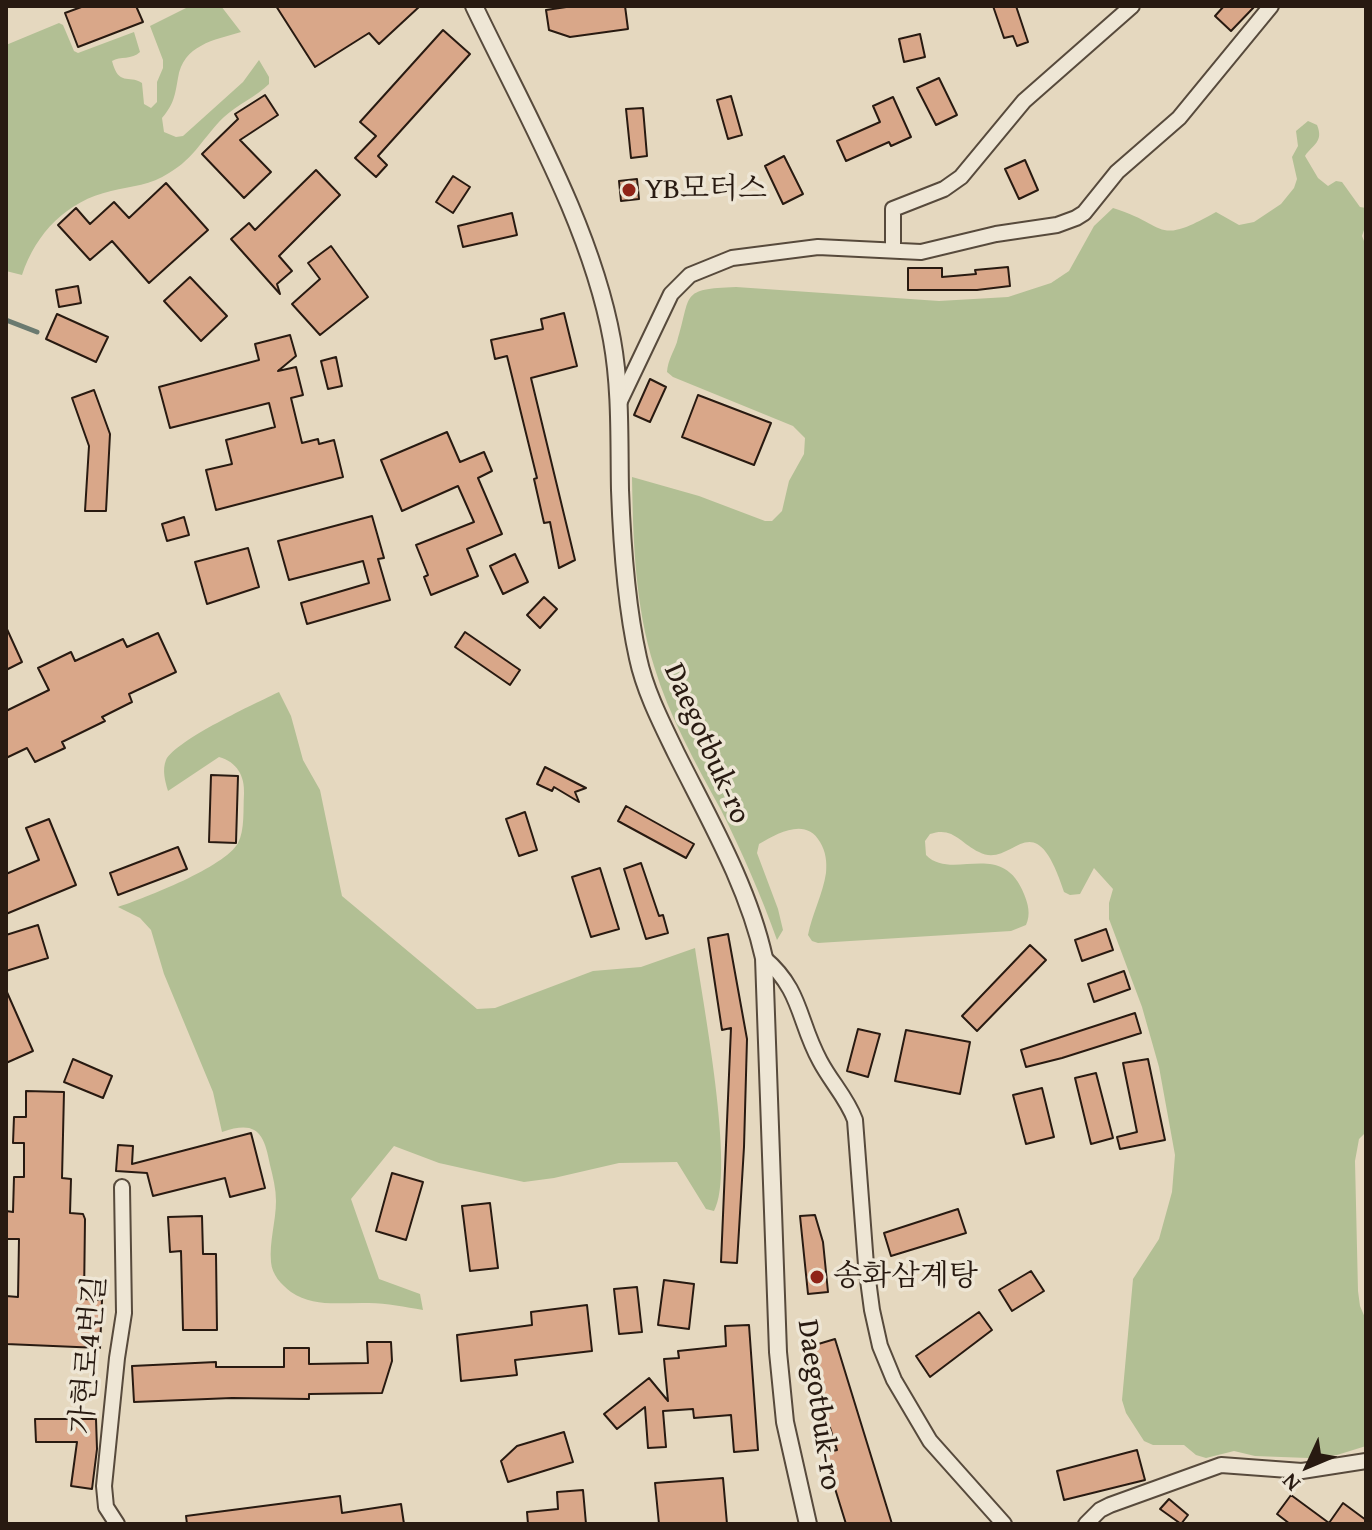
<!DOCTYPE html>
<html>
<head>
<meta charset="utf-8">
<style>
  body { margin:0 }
  #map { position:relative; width:1372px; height:1530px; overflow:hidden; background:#e5d8bf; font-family:"Gentium Book Plus",serif }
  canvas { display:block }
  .frame { position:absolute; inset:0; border:8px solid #281a11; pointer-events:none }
  .north { position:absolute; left:1268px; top:1426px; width:80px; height:80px; -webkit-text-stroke:6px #eee6d5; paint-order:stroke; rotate:226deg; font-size:22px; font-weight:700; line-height:32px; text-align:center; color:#281a11 }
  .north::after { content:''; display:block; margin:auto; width:28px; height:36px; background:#281a11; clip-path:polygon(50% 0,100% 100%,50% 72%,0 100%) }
</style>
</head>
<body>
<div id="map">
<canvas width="1372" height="1530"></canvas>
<div class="frame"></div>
<div class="north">N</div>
</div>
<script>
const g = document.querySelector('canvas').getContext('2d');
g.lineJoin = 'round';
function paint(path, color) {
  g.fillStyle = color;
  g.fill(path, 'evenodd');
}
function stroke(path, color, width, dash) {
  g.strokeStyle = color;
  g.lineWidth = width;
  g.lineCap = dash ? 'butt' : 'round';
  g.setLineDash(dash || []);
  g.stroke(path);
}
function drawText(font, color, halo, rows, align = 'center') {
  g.font = font + ' "Gentium Book Plus","Noto Serif KR",serif';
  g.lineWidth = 7;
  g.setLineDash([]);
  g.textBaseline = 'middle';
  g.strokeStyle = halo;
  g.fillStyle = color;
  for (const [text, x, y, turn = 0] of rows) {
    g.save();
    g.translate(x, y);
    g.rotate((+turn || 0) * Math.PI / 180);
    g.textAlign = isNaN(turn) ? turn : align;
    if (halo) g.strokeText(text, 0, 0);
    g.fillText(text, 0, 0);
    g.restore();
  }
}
const green = new Path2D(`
  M190,6H221L241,32C214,40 183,45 178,78C175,95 174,104 162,118L164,132L176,137L183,136L243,82L259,60L269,77V84C256,97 238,104 224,117C204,136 195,158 169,173C151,185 132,186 111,191C67,201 36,233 22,275L6,271V45L59,23L63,25L74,51L78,53L134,32L140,52C132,60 120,56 112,61C119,87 128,74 142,83L144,104L151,108L157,102V82L163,68V60L150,26Z
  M1308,121L1317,125C1324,142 1313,144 1305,156L1318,178L1328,186L1336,181L1342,182L1360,207L1366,208V224L1362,236L1366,246V1132L1359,1139L1355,1161L1358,1291L1360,1306L1366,1320V1446L1337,1455L1308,1458L1255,1456L1234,1451L1206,1458L1196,1455L1184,1445H1153L1144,1441L1126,1413L1122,1400L1133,1279L1159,1239L1172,1192L1175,1155L1159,1067L1142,1007L1109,919V903L1113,889L1094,868L1080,894L1070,895L1064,892C1033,796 1013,871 979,852C960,843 953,826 930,834L925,841L926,855C952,882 1002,838 1024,894C1028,904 1031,914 1026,925L1011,931L818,943L812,941L808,935C812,914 823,894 826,873C827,862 826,852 820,842C806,817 778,833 759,844L757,853L778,909L783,930L777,940C761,895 742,852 721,810C696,764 669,716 654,666C635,606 633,540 632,477L699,496L765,521H772L782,511L789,481L804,454L805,438L793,426L673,377L667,372C668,360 673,353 677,342C692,294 679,289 736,287L939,301L1008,297L1051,283L1069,271L1094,226L1113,208C1169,225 1154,247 1216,212L1239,225L1254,222L1281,204L1294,188L1297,179L1292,157L1298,146L1296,131Z
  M279,692L291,716L303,760L320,790L342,896L477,1009L495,1008L593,971L641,967L695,948C702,998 736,1173 714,1211L706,1209L677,1162L619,1163L554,1178L524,1182L439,1163L394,1146L351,1199L379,1279L420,1294L423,1310C405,1307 387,1303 369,1303C342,1302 314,1308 291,1292C281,1284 272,1275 271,1262C269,1242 276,1221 276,1201C276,1189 273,1177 270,1165C264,1133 257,1120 222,1132L213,1092L164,974L151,930L140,918L118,907C145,898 225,867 238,843C245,830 243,809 244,794C245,776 237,762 219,757L168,791C165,781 162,770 166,760C176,740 256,703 279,692Z`);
const stream = new Path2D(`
  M6,320L37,332`);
const building = new Path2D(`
  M84,6H136L143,22L78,47L65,13Z
  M276,6H420L379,44L369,33L315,67Z
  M573,6H625L628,29L570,37L549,30L546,10Z
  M993,6H1016L1028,42L1017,46L1013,36L1004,38Z
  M1224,6H1255L1231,31L1215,16Z
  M443,30L470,54L378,156L387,165L376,177L355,158L376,136L360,122Z
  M920,34L925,57L904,62L899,39Z
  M939,78L957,115L936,125L917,88Z
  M265,95L278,115L240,140L271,172L244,198L202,154L238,119L235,114Z
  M731,96L742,135L728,139L717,100Z
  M893,97L911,137L891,146L889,142L846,161L837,141L880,122L873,106Z
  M643,108L647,156L631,158L626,109Z
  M784,156L803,194L783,204L765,166Z
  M1025,160L1038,190L1019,199L1005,169Z
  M316,170L340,195L279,256L292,271L277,284L280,294L231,239L249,223L255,230Z
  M453,176L470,187L453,213L436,202Z
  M637,179L639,199L621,201L619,181Z
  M166,183L208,230L149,283L112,241L90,260L58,225L76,208L90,224L114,202L129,218Z
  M512,213L517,235L463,247L458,226Z
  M331,246L368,297L320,335L292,304L320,279L308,263Z
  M1008,267L1010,286L977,290H908V268H942V277L976,274L975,270Z
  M190,277L227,316L201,341L164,301Z
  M78,286L81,303L59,307L56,290Z
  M564,313L577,366L531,378L575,560L559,568L550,522L544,523L534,479L537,478L507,356L495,359L491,340L543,329L541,319Z
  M57,314L108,337L96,362L46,339Z
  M290,335L296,356L278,371L296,367L303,395L291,398L302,443L318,439L319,444L334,440L343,477L216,510L206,470L232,464L226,440L275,427L269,403L170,428L159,387L259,360L255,344Z
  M336,357L342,386L328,389L321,361Z
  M650,379L666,387L650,422L634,415Z
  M94,390L110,434L106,511H85L89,446L72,398Z
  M698,395L771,423L754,465L682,437Z
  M447,432L460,462L484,452L492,471L478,478L502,534L467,549L478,576L431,595L424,577L428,575L416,545L474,522L458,486L402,511L381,460Z
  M372,516L384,558L378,559L390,600L307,624L301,603L369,583L363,561L289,580L278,541Z
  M184,517L189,535L167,541L162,524Z
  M248,548L259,587L207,604L195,562Z
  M515,554L528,582L503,594L490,566Z
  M544,597L557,609L540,628L527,615Z
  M6,627L22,662L6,670Z
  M465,632L520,670L510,685L455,647Z
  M158,633L176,672L129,694L132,702L102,717L105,721L62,742L65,748L35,762L27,748L6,758V711L49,690L38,668L71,652L75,661L123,639L127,647Z
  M545,767L586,788L575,792L579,802L554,787L552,791L537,784Z
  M211,775L238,776L236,843L209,842Z
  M626,806L694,844L686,858L618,821Z
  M525,812L537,850L519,856L506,819Z
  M49,819L76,885L6,914V874L39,860L26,828Z
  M178,847L187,869L118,895L110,873Z
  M641,863L659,916L663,915L668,933L646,939L624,869Z
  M600,868L619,929L591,937L572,877Z
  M38,925L48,958L6,971V935Z
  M1106,929L1113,950L1082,961L1075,940Z
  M728,934L747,1039L744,1147L737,1263L721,1262L731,1028L722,1030L708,938Z
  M1030,945L1046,960L977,1031L962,1016Z
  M1124,971L1130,989L1094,1002L1088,984Z
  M6,990L33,1051L6,1063Z
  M1135,1013L1141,1033L1062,1058L1026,1067L1021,1050Z
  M858,1029L880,1034L868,1077L847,1071Z
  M906,1030L970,1042L960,1094L895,1081Z
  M73,1059L112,1076L103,1098L64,1082Z
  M1148,1059L1165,1140L1120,1149L1117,1137L1137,1132L1123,1063Z
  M1096,1073L1113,1138L1091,1144L1075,1078Z
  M1042,1088L1054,1137L1026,1144L1013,1095Z
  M26,1091L64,1092L62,1178L71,1179L70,1213L83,1214L85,1219L84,1299L102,1300L100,1348L6,1344V1296L18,1297L19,1239H6V1211L13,1212L14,1177H24V1143H13L14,1117H26Z
  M251,1133L265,1188L230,1197L225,1178L153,1196L147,1173L116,1171L118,1145L133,1146L132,1164Z
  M392,1173L423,1182L406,1240L376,1231Z
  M490,1203L498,1268L470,1271L462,1206Z
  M958,1209L966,1233L891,1256L884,1233Z
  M815,1215L823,1242L828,1292L808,1294L800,1216Z
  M202,1216L203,1254H216L217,1330H183L181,1251L170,1252L168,1217Z
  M1031,1271L1044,1291L1012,1311L999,1290Z
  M664,1280L694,1284L689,1329L658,1325Z
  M637,1287L642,1332L619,1334L614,1289Z
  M587,1305L592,1351L515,1360L517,1375L461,1381L457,1335L532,1325L531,1312Z
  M979,1312L992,1330L930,1377L916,1356Z
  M749,1325L758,1450L734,1452L731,1415L694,1418L693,1409L663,1411L666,1447L648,1448L645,1407L617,1429L604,1414L649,1378L668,1401L664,1359L679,1358L678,1351L726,1346L725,1326Z
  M835,1339L892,1524H846L824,1453L837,1450L805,1348Z
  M367,1342H391L392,1361L382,1393L309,1394V1399L232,1398L134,1402L132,1366L216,1362V1367H284V1348H309V1364L368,1363Z
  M35,1419H96L97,1449L92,1489L71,1486L77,1442H36Z
  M564,1432L573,1462L508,1482L501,1461L517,1446Z
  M1137,1450L1145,1480L1064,1500L1057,1471Z
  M723,1478L727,1524H659L655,1483Z
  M583,1490L586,1524H528L527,1512L558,1509L557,1492Z
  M1291,1495L1329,1523L1343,1503L1366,1520V1524H1290L1277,1514Z
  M340,1496L342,1513L401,1504L404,1524H187L186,1516Z
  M1169,1499L1188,1515L1181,1524L1160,1509Z`);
const minor = new Path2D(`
  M893,250V209L944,189L961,177L1024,101L1132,6
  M619,403L671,294L690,275L732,258L818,247L921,252L996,234L1057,225L1076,218L1084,213L1117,172L1179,118L1271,6
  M764,958C802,990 798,1021 820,1061C831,1082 847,1098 855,1120L866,1265L872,1310L880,1346L894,1380L930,1441L1004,1524
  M117,1524L106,1507L104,1486L117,1358L124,1313L122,1187
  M1086,1524L1100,1510L1110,1505L1221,1465L1302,1471L1366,1461`);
const tertiary = new Path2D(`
  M474,6C524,111 591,225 612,340C621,390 619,440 620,490C622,546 626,604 638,658C645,691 662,724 676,753C709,819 748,886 764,958L778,1352L785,1422L808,1524`);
const markers = [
  [629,190,8,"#8f2418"],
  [817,1277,8,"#8f2418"]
];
const poiNames = [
  ["YB모터스",645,190],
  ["송화삼계탕",833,1277]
];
const streetNames = [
  ["Daegotbuk-ro",706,744,66],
  ["가현로4번길",90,1355,-85],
  ["Daegotbuk-ro",818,1405,82]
];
paint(green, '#b2bf94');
stroke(stream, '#6a7a70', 5);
paint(building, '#d9a789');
stroke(building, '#281a11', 2);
stroke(minor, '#574a3c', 18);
stroke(tertiary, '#574a3c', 20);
stroke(minor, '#eee6d5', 14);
stroke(tertiary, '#eee6d5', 16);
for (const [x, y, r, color] of markers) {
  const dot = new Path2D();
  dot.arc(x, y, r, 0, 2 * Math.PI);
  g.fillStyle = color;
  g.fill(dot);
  stroke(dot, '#eee6d5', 3);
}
drawText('30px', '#281a11', '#eee6d5', poiNames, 'left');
drawText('30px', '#281a11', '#eee6d5', streetNames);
</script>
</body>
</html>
